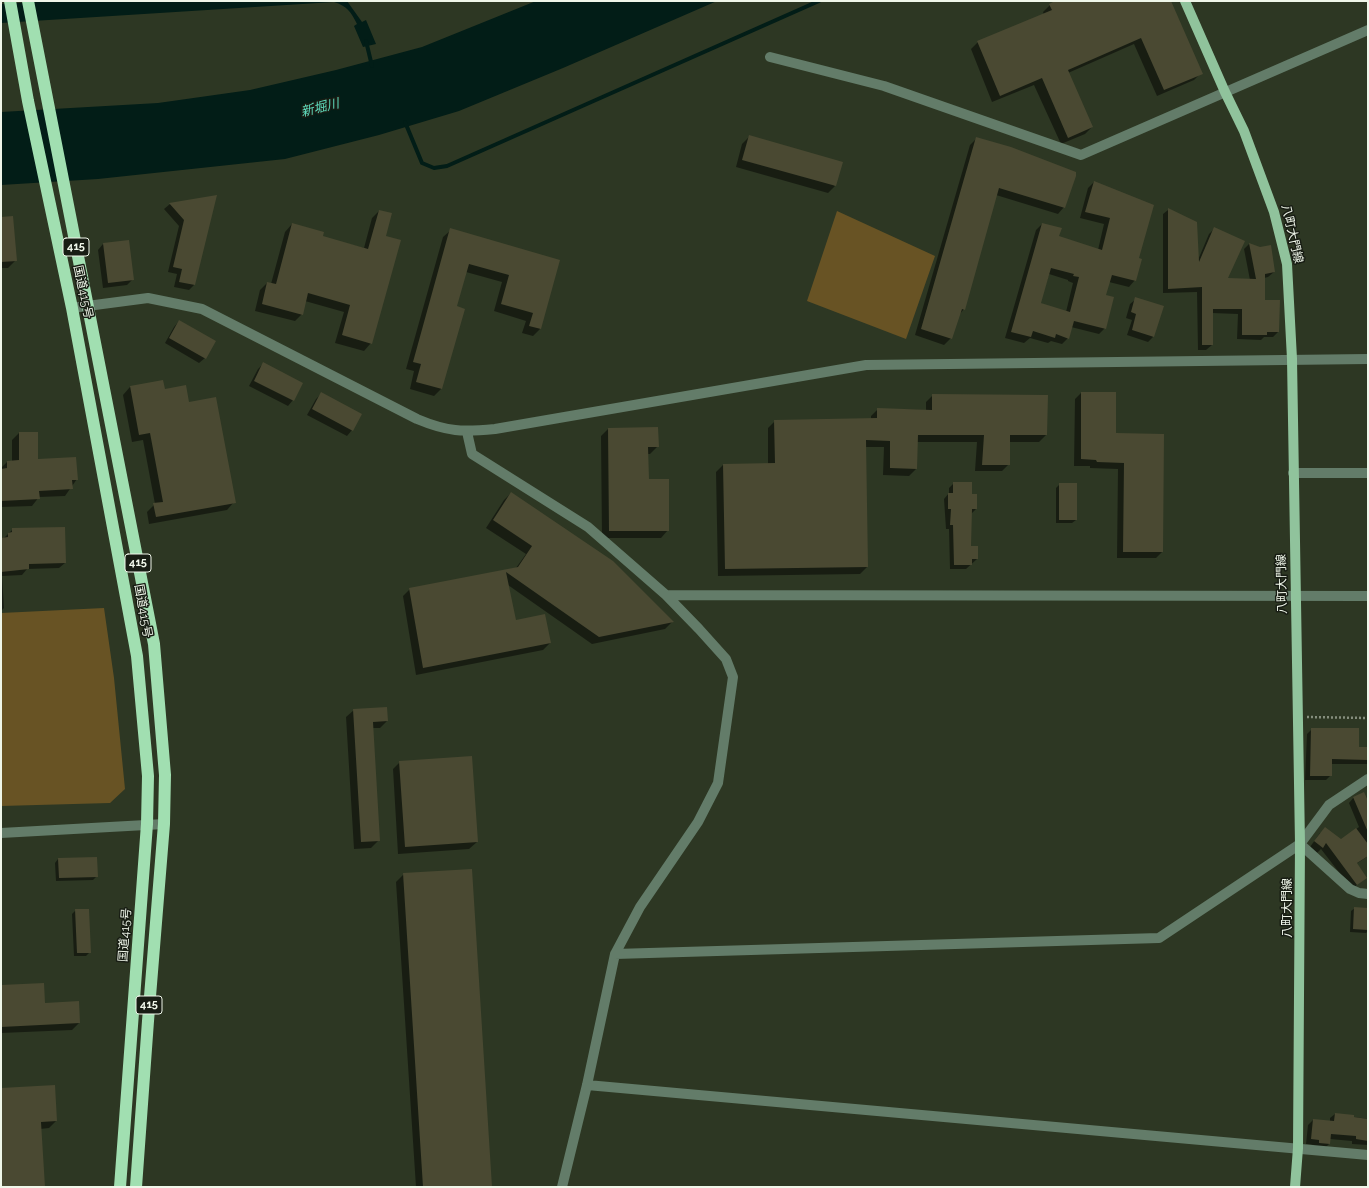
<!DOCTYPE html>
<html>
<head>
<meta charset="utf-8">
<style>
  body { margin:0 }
  #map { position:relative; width:1369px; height:1188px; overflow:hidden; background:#2d3723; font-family:Raleway,sans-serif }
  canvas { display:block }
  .frame { position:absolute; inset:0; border:2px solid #eff6e9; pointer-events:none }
</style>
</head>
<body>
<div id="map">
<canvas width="1369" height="1188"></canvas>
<div class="frame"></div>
</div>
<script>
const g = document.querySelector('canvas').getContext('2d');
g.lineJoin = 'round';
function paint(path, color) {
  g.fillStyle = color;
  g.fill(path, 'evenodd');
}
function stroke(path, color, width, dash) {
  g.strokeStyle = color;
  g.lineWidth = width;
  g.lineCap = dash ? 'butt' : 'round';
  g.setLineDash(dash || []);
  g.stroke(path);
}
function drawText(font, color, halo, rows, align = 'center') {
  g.font = font + ' Raleway,"Noto Sans JP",sans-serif';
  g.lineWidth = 3;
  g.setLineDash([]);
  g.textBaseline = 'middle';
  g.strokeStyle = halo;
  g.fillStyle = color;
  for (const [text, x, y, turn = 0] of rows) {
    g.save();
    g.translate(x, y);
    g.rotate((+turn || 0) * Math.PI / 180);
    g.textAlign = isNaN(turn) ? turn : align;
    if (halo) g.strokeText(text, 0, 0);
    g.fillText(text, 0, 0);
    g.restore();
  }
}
const green = new Path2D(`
  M837,211L935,256L906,339L807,301Z
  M104,608L114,678L125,789L110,803L1,806V613Z`);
const water = new Path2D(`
  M51,1H347L362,22L366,20L376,44L363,47L354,26L357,24C351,12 347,6 334,2L1,23V4Z
  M536,1H717L563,68L459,111L379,135L285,159L98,179L1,185V112L158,103L250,90L336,70L422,47Z`);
const shadow = new Path2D(`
  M1058,1H1170L1201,73L1194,80L1157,96L1134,44L1068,73L1092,127L1085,134L1061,144L1034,85L992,102L971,49L978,42L1044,15L1043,12L1050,5Z
  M750,136L835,186L828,193L736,167L742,144Z
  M976,139L1064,207L1058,214L996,195L964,309L959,315L951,338L944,345L915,335L970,145Z
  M1094,182L1138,259L1135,280L1129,287L1109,282L1105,296V328L1099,334L1071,327L1068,338L1062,344L1051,341L1048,343L1030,338L1024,343L1005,338L1036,230L1042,224L1058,237L1098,250L1104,224L1080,218L1088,188ZM1049,274L1068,280V281L1073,283L1066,312L1040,303Z
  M215,197L194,285L189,290L174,287L177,274L168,272L179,226L164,209L170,204Z
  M1168,210L1198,260L1209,234L1214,229L1226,279L1250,280L1244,249L1249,244L1259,248L1274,272L1268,277L1264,278V301L1278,332L1273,337H1264L1261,340L1237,339L1238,314L1212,313V345L1206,350H1198L1197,292L1163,293V214Z
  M379,211L385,236L371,343L364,351L335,343L344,312L305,301L302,314L295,321L255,311L260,290L267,283L271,284L285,232L292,224L322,237L364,248L372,218Z
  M1,218L16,260L8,268H1Z
  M451,230L559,261L540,329L533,336L522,333L526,321L494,311L502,282L466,272L456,307L441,389L434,396L410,389L414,371L406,369L443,237Z
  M103,244L133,279L127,285L103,288L98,250Z
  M1136,299L1153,337L1148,342L1127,335L1132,320L1126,318L1130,304Z
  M179,321L205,358L199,363L165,343L174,327Z
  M263,364L293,400L288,406L249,386L258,369Z
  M162,381L164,390L188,403L234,502L227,510L149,524L147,512L155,504L143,440L132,442L123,395L130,387Z
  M1081,393L1115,434L1162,552L1156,558H1117L1118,469L1090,468V466H1074L1075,399Z
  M321,394L352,430L347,436L307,415L316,399Z
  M933,395L1046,435L1039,442H1009V464L1002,471H975L977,442H917L916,469L909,476L883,475L884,447H865L867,567L860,574L718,576L716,472L723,465L768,464V428L775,421L871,420V416L878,409L926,410V402Z
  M608,429L658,446L650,454H647L648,480L668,530L661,538H602L601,436Z
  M19,433L37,460L77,479L65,496L39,497L32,506L1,507V468L7,462L12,461V440Z
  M954,483L970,495H976V509L971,514L970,547L977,559L966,569H950L949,529H946L944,499L949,493V488Z
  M1060,484L1076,520L1072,523H1056V488Z
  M511,493L672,622L665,629L592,644L508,585L515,621L550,643L543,650L416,675L403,596L410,589L516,568L526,554L486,528L504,500Z
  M13,529L65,563L59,568L27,569L22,575L2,576L4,608L1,611V538H4Z
  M354,710L387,721L380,728H372L379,840L371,848L354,849L346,717Z
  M1312,729L1358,748H1368V764H1331V775L1326,780H1305L1307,734Z
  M400,762L477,842L469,849L398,854L393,769Z
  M1354,797L1368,804V856L1356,864L1365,878L1352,889L1321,849L1317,853L1310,847L1320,833L1341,840L1359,827L1349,803Z
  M58,859L97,876L93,880L56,881L55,863Z
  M404,874L491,1187H416L396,882Z
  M1355,908L1368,909V931L1366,933L1350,932L1351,911Z
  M76,910L90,952L86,956H74L72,914Z
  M1,986L44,1004L79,1023L72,1030L1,1033Z
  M54,1086L56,1121L49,1128L40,1129L44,1187H1V1089Z
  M1335,1114L1368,1119V1145L1352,1144V1141L1330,1139L1329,1144L1324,1149L1314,1148V1145L1306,1144L1308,1125L1313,1120L1330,1122V1118Z`);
const stream = new Path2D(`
  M366,41L372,66
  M405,122L422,163L434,168L447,166L819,1`);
const building = new Path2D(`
  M1055,1H1171L1203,74L1164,90L1141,38L1068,70L1093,127L1068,138L1042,78L1000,96L977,41L1052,10L1049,4Z
  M749,135L843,162L836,186L742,160Z
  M976,137L1011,147L1076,172V176L1065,208L999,188L965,310L962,309L952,339L921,329Z
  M1094,181L1154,205L1139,258L1142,259L1136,281L1112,275L1106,295L1114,297L1106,329L1074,321L1069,339L1056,334L1055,338L1033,331L1031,337L1011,332L1042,223L1062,228L1059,236L1102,250L1110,218L1085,212ZM1051,268L1074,274L1073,276L1079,277L1070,312L1041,303Z
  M217,195L195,285L179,282L182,269L173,267L184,220L169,203Z
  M1168,208L1197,222L1199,262L1214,227L1245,241L1228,278L1256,279L1249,243L1260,247L1271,245L1275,272L1265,274V300H1280L1279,332H1267V335H1242V309H1213V345H1202V287L1168,289Z
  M379,210L392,213L386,236L401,240L372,344L342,335L350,305L308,293L303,315L262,304L267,282L276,284L292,223L324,232L323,236L368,249Z
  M13,216L17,261L1,262V217Z
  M450,228L560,260L541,329L529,326L533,313L501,304L509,275L469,264L457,306L465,309L442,389L416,382L421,364L413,362Z
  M129,240L134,280L108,283L103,243Z
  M1135,297L1164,306L1154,337L1132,330L1136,314L1131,312Z
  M179,320L216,341L206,359L169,338Z
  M263,362L303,383L294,401L254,381Z
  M163,380L165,389L186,385L189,402L216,397L236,503L156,517L153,503L163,502L150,433L139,435L130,386Z
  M321,392L362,414L353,431L312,409Z
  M1081,392H1116V433L1164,434L1163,552H1123L1124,463L1097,462L1096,460L1081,459Z
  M932,394L1048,395L1047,435H1010V465H982L984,435H918L917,469L890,468V441L866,440L868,567L725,569L723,464L775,463L774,420L877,418V408L932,410Z
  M658,427L659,447H648L649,479H669V531H609L608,428Z
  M19,432H38V459L76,457L78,480H72L73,489L39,491L40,499L1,501V469L7,468V461L19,460Z
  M953,482H972V494H977V509H972L971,546H978V559H972V565H954L953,525H950L951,509H948V493H953Z
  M1059,483H1077V520H1059Z
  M511,492L613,561L674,622L599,637L506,572L516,620L545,614L551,643L423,668L409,588L518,567L532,546L493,520Z
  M65,527L66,563L29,564V569L1,572V538L8,537V533L12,532V528Z
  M387,707L388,721L373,722L380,841L361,842L353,709Z
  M1311,728H1359V747H1368V760L1332,759V776H1310Z
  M472,756L478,842L405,847L399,761Z
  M1364,792L1368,801V832L1353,797Z
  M1325,827L1341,839L1356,828L1368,844V856L1357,863L1367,878L1357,885L1326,843L1323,848L1314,841Z
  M97,857L98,877L59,878L58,858Z
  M472,869L492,1187H423L403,873Z
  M1354,907L1368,908V930L1353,929Z
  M75,909H89L91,953H77Z
  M44,983L45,1003L79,1001L80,1023L1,1027V985Z
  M55,1085L57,1121L41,1122L45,1187H1V1088Z
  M1335,1113L1354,1115V1117L1368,1119V1141L1356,1139V1136L1331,1134L1330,1144L1319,1143V1140L1311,1139L1313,1119L1334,1121Z`);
const path = new Path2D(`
  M1307,717L1368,718`);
const minor = new Path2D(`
  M770,57L884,86L1081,155L1368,30
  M72,308L148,298L202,309L417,419C448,432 462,432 495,429L866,365L1368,359
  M467,432L472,454L588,527L666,595L699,629L726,659L733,677L718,783L698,822L640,907L615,954L587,1085L562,1187
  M1293,473H1368
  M666,595L1368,596
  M1,833L164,824
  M1300,844L1350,889L1359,893L1368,894
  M615,954L1159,938L1300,844L1329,805L1368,779
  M587,1085L1368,1155`);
const major = new Path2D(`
  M1185,1L1225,92L1244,131L1274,212L1287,264L1292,359L1300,844L1298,1148L1295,1187`);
const highway = new Path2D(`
  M10,1L28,101L72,308L137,656L148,776L147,824L120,1187
  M28,1L154,644L165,775L164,824L148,1021L136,1187`);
const shields = [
  [76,247,26],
  [138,563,26],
  [149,1005,26]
];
const shieldNames = [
  ["415",76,247],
  ["415",138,563],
  ["415",149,1005]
];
const streetNames = [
  ["八町大門線",1292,234,77],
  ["国道415号",83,292,78],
  ["八町大門線",1282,584,-91],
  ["国道415号",143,611,80],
  ["八町大門線",1287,908,-90],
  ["国道415号",125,935,-86]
];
const waterNames = [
  ["新堀川",320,108,-14]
];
paint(green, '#685324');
paint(water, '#021d17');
paint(shadow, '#0007');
stroke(stream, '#021d17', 4);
paint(building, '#4a4932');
stroke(path, '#858e7d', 2.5, [2, 2]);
stroke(minor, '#637c69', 10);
stroke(major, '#90c39c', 10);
stroke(highway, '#a1dfb1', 12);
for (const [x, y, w] of shields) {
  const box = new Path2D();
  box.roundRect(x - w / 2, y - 9, w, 18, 3);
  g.fillStyle = '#181d14';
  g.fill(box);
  stroke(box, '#eff6e9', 1);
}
drawText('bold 11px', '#eff6e9', null, shieldNames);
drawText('12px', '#eff6e9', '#181d14', streetNames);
drawText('italic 13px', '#5edbbc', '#181d14', waterNames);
</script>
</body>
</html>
